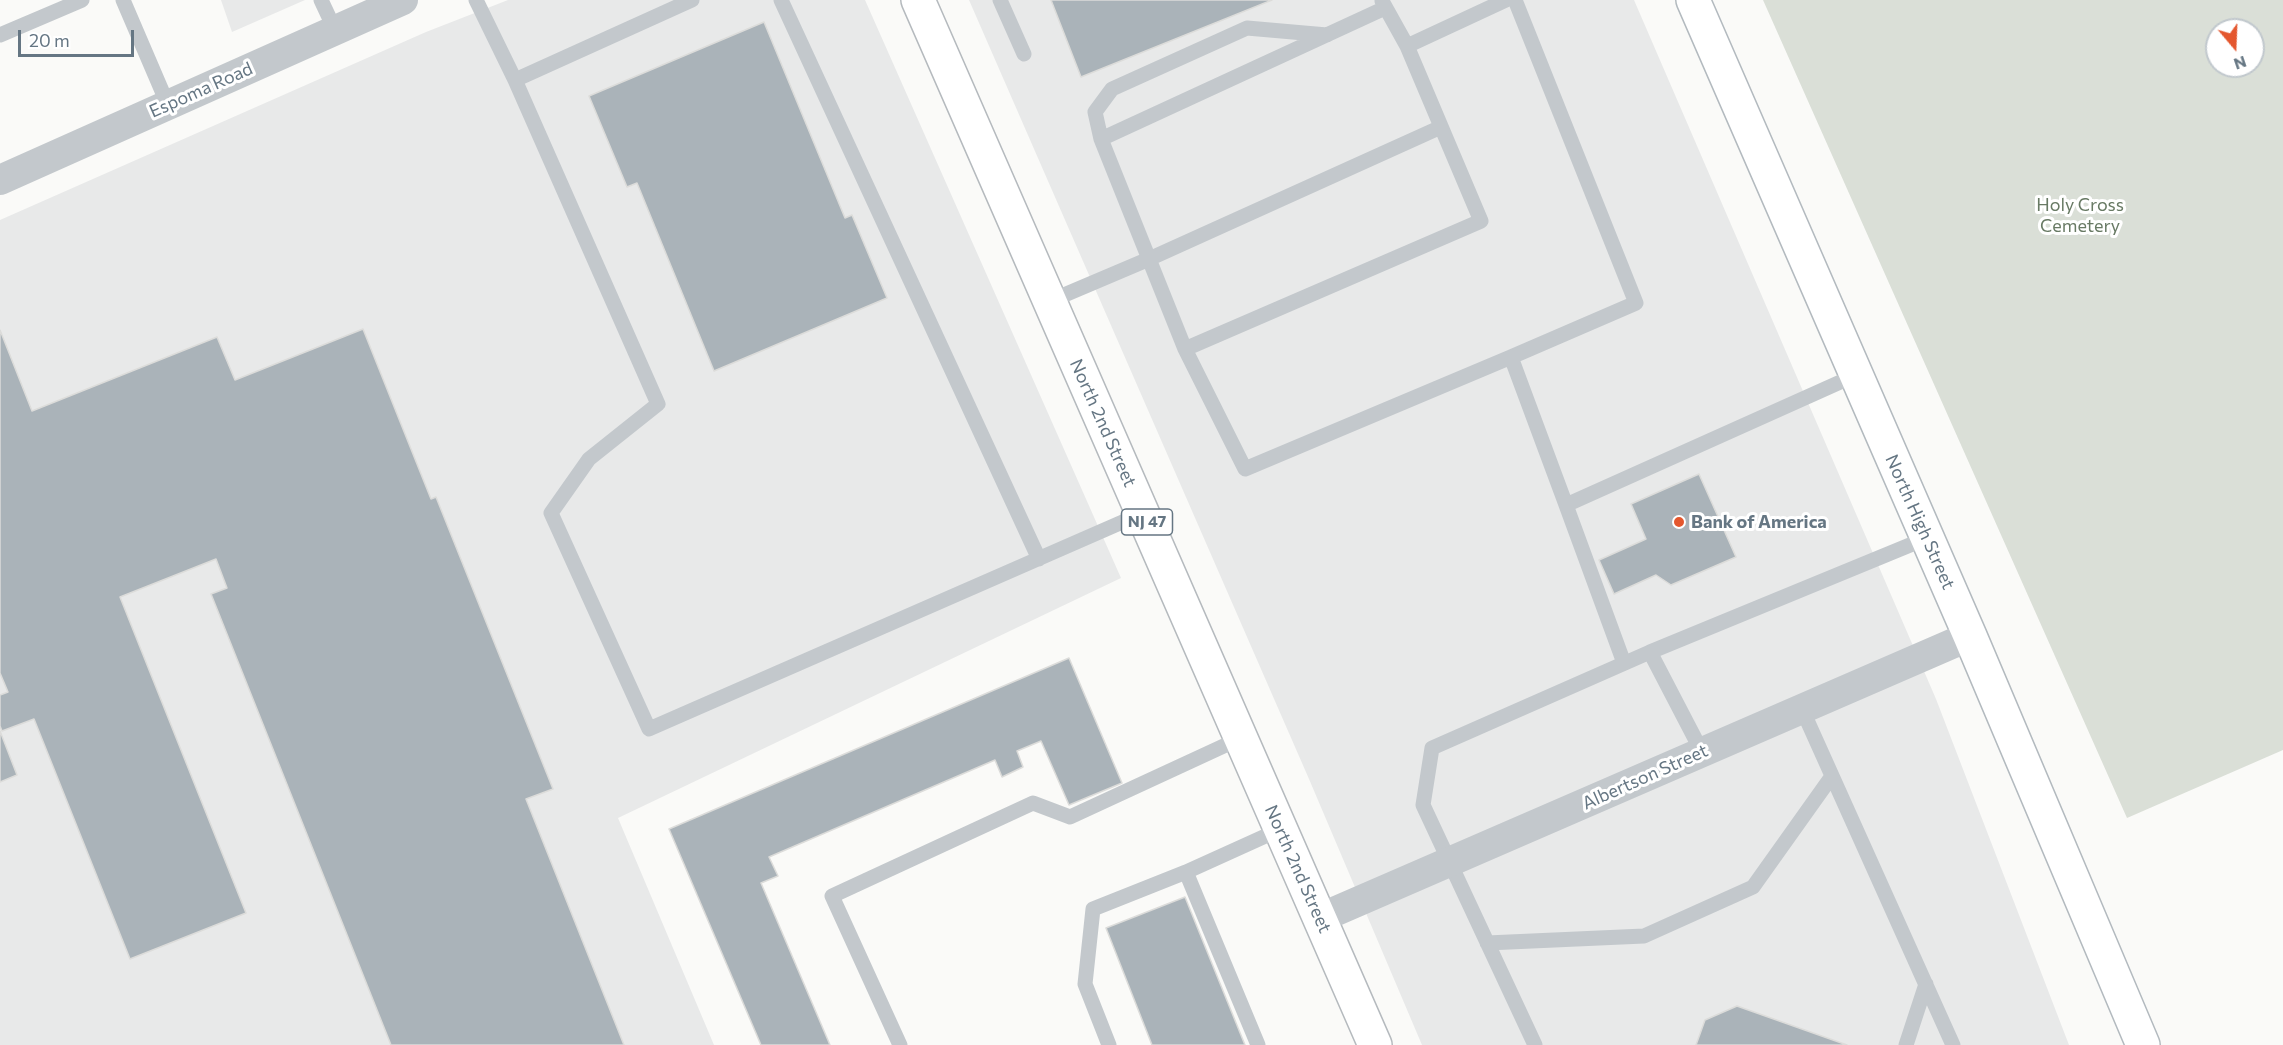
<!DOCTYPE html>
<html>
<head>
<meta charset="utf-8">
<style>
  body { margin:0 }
  #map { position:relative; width:2283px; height:1045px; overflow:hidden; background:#fafaf8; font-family:Commissioner,sans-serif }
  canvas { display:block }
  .north { position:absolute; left:2205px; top:18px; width:60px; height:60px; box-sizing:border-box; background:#fff; border:2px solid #c1c8cd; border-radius:50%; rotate:161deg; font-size:16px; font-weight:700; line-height:24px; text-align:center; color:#657683 }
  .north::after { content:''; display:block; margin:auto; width:21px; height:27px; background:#e4572e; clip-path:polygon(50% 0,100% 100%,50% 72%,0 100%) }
  .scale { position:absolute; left:18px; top:30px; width:116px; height:27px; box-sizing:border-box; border:3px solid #657683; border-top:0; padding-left:8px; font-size:18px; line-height:21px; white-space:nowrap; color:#657683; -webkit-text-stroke:4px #fff; paint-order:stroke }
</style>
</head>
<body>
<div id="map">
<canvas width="2283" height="1045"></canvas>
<div class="north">N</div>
<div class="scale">20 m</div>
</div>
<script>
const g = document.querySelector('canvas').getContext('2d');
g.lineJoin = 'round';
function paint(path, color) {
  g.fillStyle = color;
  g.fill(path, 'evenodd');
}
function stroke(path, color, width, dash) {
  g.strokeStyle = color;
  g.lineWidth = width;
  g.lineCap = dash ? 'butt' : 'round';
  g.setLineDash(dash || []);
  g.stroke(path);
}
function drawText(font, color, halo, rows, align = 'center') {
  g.font = font + ' Commissioner,sans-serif';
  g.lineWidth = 6;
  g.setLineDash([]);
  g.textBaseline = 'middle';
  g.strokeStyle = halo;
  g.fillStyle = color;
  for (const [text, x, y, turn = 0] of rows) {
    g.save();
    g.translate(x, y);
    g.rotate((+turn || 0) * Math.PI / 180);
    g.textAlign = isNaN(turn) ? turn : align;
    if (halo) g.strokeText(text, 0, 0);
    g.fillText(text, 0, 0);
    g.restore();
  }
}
const built = new Path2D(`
  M221,0H305L232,32Z
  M508,0H865L1121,578L618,818L714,1045H0V220L426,32Z
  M969,0H1634L1936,699L2069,1045H1422L1309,779Z`);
const green = new Path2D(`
  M1763,0H2283V750L2127,818ZM2217,30H2253V66H2217Z`);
const building = new Path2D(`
  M1051,0H1272L1081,77Z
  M764,22L845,218L852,215L887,298L714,371L637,183L627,187L589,96Z
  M363,329L431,499L436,497L553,789L526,799L624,1045H391L211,594L227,588L216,559L120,597L246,913L130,959L34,719L2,731L0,726V695L8,692L0,673V330L32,411L217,337L235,380Z
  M1699,474L1736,557L1671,585L1656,575L1614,594L1599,560L1646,539L1631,504Z
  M1069,658L1122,783L1069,805L1041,741L1017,751L1023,767L1002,777L995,760L769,857L778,876L761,883L830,1045H761L669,829Z
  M0,731L17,775L0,782Z
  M1185,897L1245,1045H1152L1106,928Z
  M1737,1006L1847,1045H1696L1705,1020Z`);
const lane = new Path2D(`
  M123,0L168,105
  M321,0L335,30
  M476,0L515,80
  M692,0L515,80L658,404L589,459L551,513L649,729L1143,513
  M781,0L1039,559
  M1000,0L1024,54
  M1382,1L1407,46
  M0,35L82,0
  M1327,35L1247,28L1112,89L1095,112L1101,139L1185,349L1481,221L1407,46L1506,0
  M1101,139L1385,8
  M1050,301L1149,259L1441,127
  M1185,349L1245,469L1511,357L1566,505
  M1511,357L1636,303L1515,0
  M1650,652L1702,752
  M1624,663L1566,505L1856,375
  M1802,709L1953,1045
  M1186,872L1258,1045
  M1487,943L1644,936L1753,887L1832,776
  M900,1045L832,896L1033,803L1070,817L1241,738
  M1109,1045L1085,984L1093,909L1186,872L1281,829
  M1535,1045L1423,805L1432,748L1650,652L1927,538
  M1906,1045L1926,984`);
const street = new Path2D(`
  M0,180L403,0
  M1320,918L1970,636`);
const secondary = new Path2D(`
  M1693,0L1970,636L2143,1045`);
const primary = new Path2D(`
  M918,0L1375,1045`);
const markers = [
  [1679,522,6,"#e4572e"]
];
const shields = [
  [1147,522,51]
];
const shieldNames = [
  ["NJ 47",1147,522]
];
const streetNames = [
  ["Espoma Road",201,90,-24],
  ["North 2nd Street",1103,423,66],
  ["North High Street",1920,522,66],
  ["Albertson Street",1645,777,-24],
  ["North 2nd Street",1298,869,66]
];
const parkNames = [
  ["Holy Cross",2080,205],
  ["Cemetery",2080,226]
];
const poiNames = [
  ["Bank of America",1691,522]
];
paint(built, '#e8e9e9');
paint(green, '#dadfd7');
paint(building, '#aab3b9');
stroke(building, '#dcdcda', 1.5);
stroke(secondary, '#b3babf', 36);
stroke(primary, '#b5babe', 36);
stroke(lane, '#c3c8cc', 15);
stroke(street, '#c3c8cc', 30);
stroke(secondary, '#fff', 33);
stroke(primary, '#fff', 33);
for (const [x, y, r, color] of markers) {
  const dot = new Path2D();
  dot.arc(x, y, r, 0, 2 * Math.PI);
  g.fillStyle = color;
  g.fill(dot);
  stroke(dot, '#fff', 2);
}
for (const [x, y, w] of shields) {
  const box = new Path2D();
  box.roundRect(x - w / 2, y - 13, w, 26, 4.5);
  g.fillStyle = '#fff';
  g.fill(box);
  stroke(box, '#657683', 1.5);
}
drawText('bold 16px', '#657683', null, shieldNames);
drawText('18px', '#657683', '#fff', streetNames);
drawText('18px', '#687a64', '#fff', parkNames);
drawText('bold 18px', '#657683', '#fff', poiNames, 'left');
</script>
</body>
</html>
